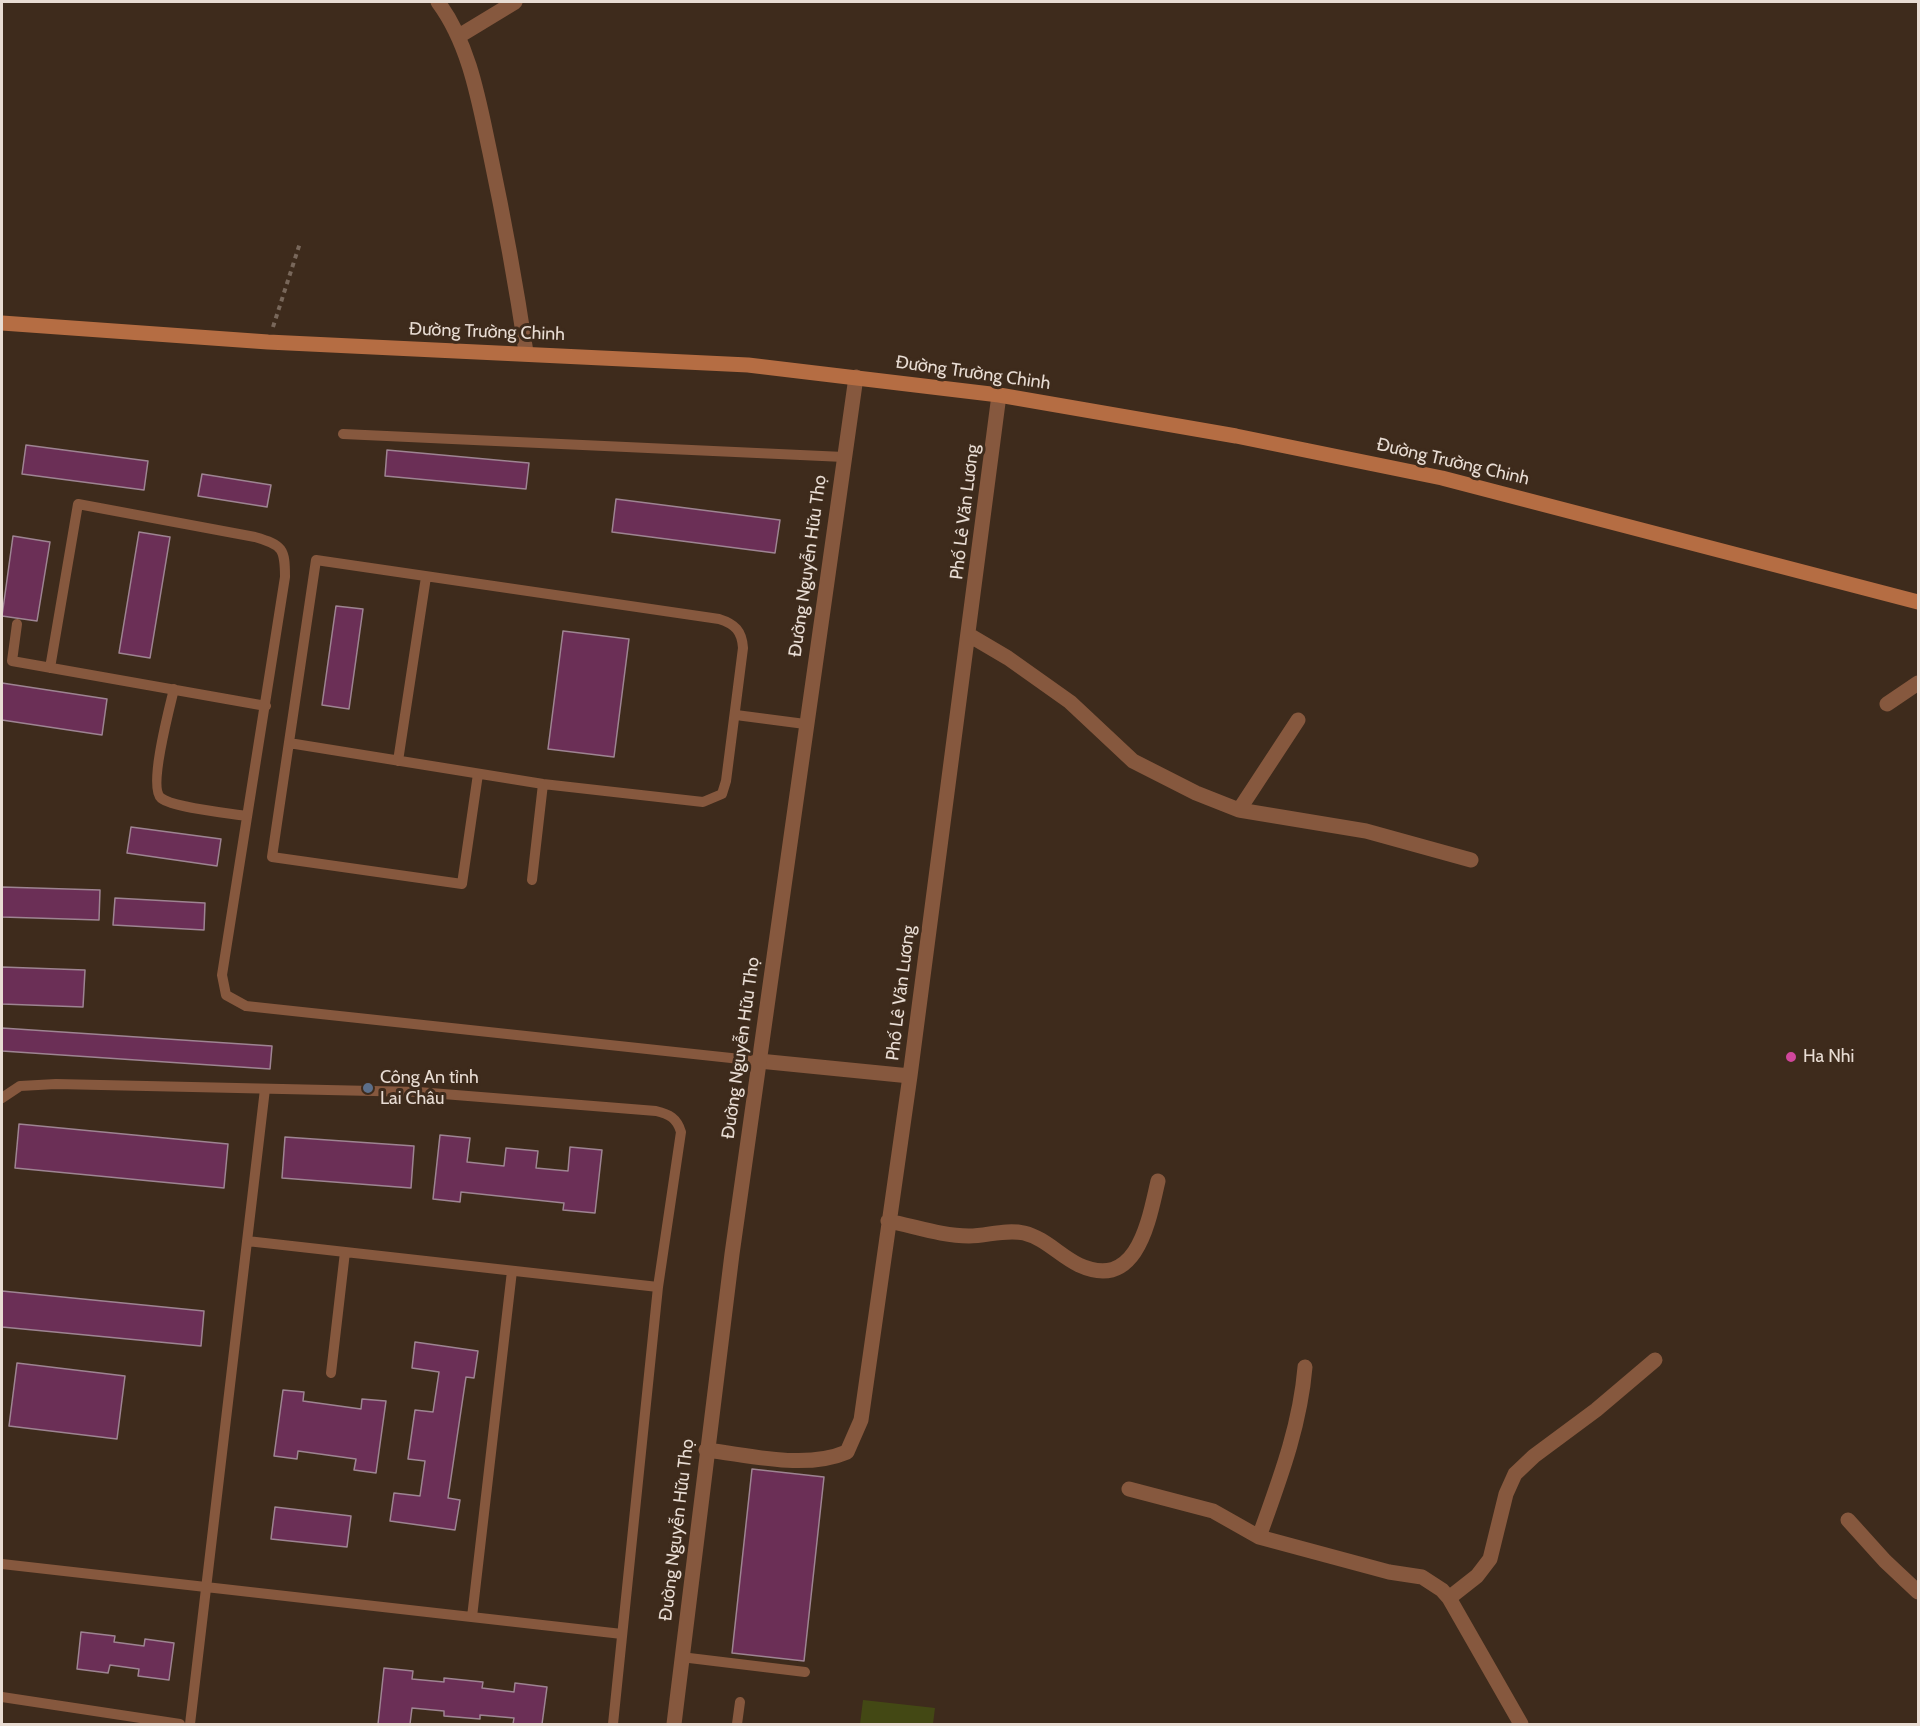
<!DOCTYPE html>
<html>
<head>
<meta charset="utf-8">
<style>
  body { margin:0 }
  #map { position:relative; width:1920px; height:1726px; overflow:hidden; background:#3e2b1c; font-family:Cabin,sans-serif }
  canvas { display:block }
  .frame { position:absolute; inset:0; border:3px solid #e8dcd3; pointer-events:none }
</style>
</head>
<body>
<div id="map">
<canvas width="1920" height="1726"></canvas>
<div class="frame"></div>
</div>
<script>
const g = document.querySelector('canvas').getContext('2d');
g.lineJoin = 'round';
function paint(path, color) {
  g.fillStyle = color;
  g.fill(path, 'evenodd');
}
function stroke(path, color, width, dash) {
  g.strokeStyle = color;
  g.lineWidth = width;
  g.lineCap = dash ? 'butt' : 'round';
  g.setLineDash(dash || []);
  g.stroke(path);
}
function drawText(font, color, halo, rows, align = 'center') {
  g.font = font + ' Cabin,sans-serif';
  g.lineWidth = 6;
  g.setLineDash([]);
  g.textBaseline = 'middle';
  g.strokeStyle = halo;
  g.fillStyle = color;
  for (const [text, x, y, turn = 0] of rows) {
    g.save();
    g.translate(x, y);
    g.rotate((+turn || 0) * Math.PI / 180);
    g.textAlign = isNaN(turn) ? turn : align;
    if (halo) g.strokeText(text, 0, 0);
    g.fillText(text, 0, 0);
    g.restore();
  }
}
const green = new Path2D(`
  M863,1700L935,1708L933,1724H860Z`);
const building = new Path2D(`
  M26,445L148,461L144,490L22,474Z
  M387,450L529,463L526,489L385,476Z
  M202,474L271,485L267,507L198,496Z
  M616,499L780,520L775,553L612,532Z
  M139,532L170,537L150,658L119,653Z
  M13,536L50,542L37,621L2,616Z
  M336,606L363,609L349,709L322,705Z
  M563,631L629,639L614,757L548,749Z
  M2,683L107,699L102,735L2,720Z
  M131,827L221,839L217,866L127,853Z
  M2,887L100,890L99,920L2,917Z
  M115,898L205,903L204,930L113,925Z
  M2,967L85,970L83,1007L2,1004Z
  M2,1028L272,1046L270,1069L2,1051Z
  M19,1124L228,1144L224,1188L15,1168Z
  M440,1135L470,1138L467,1162L504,1166L506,1148L538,1151L536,1168L568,1171L570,1147L602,1150L595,1213L563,1210L564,1203L461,1192L460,1202L433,1199Z
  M285,1137L414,1146L411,1188L282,1178Z
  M2,1291L204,1311L201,1346L2,1327Z
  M415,1342L478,1351L474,1378L466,1377L448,1498L460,1500L455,1530L390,1521L394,1493L420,1496L425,1461L408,1459L415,1410L433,1412L439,1372L412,1368Z
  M17,1363L125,1376L117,1439L9,1426Z
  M283,1390L304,1392L303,1401L361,1409L362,1399L386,1401L376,1473L354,1470L356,1459L298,1451L297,1459L274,1456Z
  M752,1469L824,1477L804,1661L732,1653Z
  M275,1507L351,1516L347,1547L271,1539Z
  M81,1632L115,1636L114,1642L144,1646L145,1639L174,1643L169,1680L138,1676L139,1669L110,1665L108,1673L77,1669Z
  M384,1668L413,1671L412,1679L444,1682V1678L483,1682L482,1688L514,1692L515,1683L547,1687L542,1724H513L514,1718L480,1715V1719L444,1716V1711L412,1708L410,1724H378Z`);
const path = new Path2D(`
  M273,327L300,243`);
const service = new Path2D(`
  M343,434L844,457
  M17,624L12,661L266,706
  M50,668L78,504L255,537C283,545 285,549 285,577L222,975L226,995L246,1006L759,1061
  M174,689C170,706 148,788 161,798C174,808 228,813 247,816
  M736,715L805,724
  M289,743L543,784L703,802L722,794L726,781L743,648C742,631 735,624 719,619L316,560L272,857L462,884L478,774
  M398,761L426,577
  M532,880L543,784
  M2,1098L20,1086L56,1084L418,1092L656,1111C669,1114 677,1118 681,1132L658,1287L613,1724
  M247,1241L658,1287
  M331,1373L345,1252
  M2,1564L622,1634
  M472,1617L512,1271
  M681,1657L805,1672
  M2,1697L180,1724
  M190,1724L265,1089
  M737,1724L740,1702`);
const minor = new Path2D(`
  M438,2C470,45 479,102 490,153C504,219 516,285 526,352
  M459,36L515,2
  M969,635L1008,658L1070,702L1133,761L1196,793L1239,810L1366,831L1471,860
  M1887,704L1918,683
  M1239,810L1298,720
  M759,1061L910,1076
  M888,1221C914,1226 942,1236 969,1236C987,1236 1005,1229 1024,1233C1045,1238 1060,1256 1079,1265C1138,1292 1149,1219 1158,1181
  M706,1450C750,1455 805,1470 847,1452L861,1420L910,1076L999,395
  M1129,1489L1213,1511L1259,1537L1389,1572L1422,1577L1442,1590L1449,1598L1521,1724
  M1848,1520L1885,1561L1918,1592
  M1259,1537C1279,1481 1300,1427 1305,1367
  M1449,1598L1477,1576L1490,1559L1506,1494L1515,1474L1534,1456L1596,1410L1655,1360`);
const tertiary = new Path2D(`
  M674,1724L732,1254L856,377`);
const secondary = new Path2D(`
  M2,323L268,342L748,365L999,395L1236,436L1442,478L1918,602`);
const markers = [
  [1791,1057,6,"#d1479c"],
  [368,1088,6,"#5c6f8a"]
];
const streetNames = [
  ["Đường Trường Chinh",487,332,2],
  ["Đường Trường Chinh",973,373,8],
  ["Đường Trường Chinh",1453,462,13],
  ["Phố Lê Văn Lương",965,512,-83],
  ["Đường Nguyễn Hữu Thọ",808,566,-82],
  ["Phố Lê Văn Lương",901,993,-83],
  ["Đường Nguyễn Hữu Thọ",741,1048,-82],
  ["Đường Nguyễn Hữu Thọ",677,1530,-83]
];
const poiNames = [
  ["Ha Nhi",1803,1057],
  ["Công An tỉnh",380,1078],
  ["Lai Châu",380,1099]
];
paint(green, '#434814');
paint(building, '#6b2f56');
stroke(building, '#9e8492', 1.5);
stroke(path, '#78675a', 4, [4.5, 4.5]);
stroke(service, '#86583e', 10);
stroke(minor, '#86583e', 15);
stroke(tertiary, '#86583e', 15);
stroke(secondary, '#b56d43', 15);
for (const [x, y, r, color] of markers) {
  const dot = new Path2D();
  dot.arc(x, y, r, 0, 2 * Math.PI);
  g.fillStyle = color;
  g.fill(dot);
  stroke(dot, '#3e2b1c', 2);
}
drawText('18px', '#e8dcd3', '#3e2b1c', streetNames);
drawText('18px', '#e8dcd3', '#3e2b1c', poiNames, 'left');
</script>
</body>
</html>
